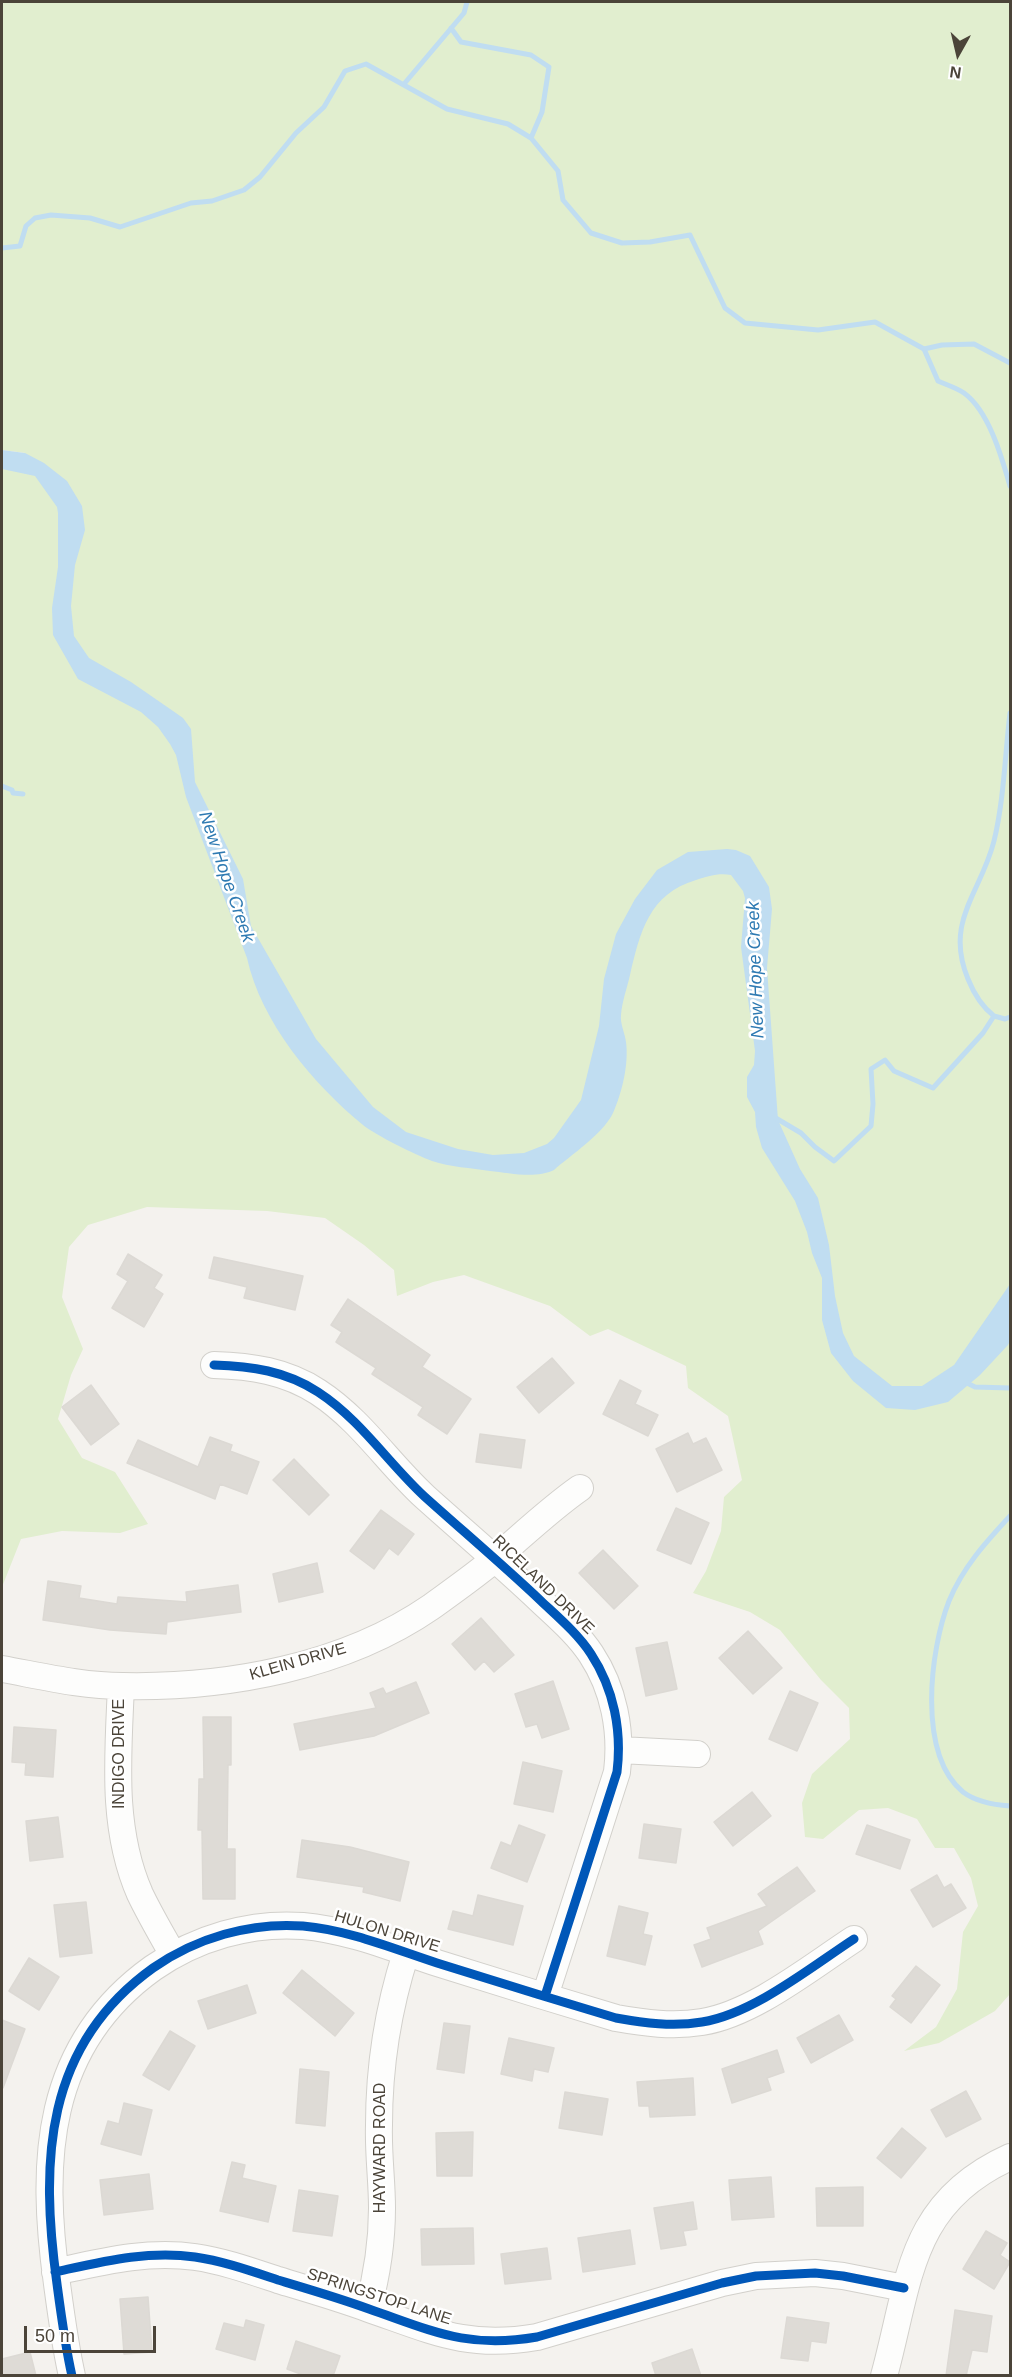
<!DOCTYPE html>
<html>
<head>
<meta charset="utf-8">
<style>
  body { margin:0 }
  #map { position:relative; width:1012px; height:2377px; overflow:hidden; background:#f4f2ee; font-family:Helvetica,sans-serif }
  canvas { display:block }
  .frame { position:absolute; inset:0; border:3px solid #4b4439; pointer-events:none }
  .north { position:absolute; left:928px; top:24px; width:60px; height:60px; -webkit-text-stroke:4px #fff; paint-order:stroke; rotate:188deg; font-size:16px; font-weight:700; line-height:24px; text-align:center; color:#4b4439 }
  .north::after { content:''; display:block; margin:auto; width:21px; height:27px; background:#4b4439; clip-path:polygon(50% 0,100% 100%,50% 72%,0 100%) }
  .scale { position:absolute; left:24px; top:2326px; width:132px; height:27px; box-sizing:border-box; border:3px solid #4b4439; border-top:0; padding-left:8px; font-size:18px; line-height:21px; white-space:nowrap; color:#4b4439; -webkit-text-stroke:4px #fff; paint-order:stroke }
</style>
</head>
<body>
<div id="map">
<canvas width="1012" height="2377"></canvas>
<div class="frame"></div>
<div class="north">N</div>
<div class="scale">50 m</div>
</div>
<script>
const g = document.querySelector('canvas').getContext('2d');
g.lineJoin = 'round';
function paint(path, color) {
  g.fillStyle = color;
  g.fill(path, 'evenodd');
}
function stroke(path, color, width, dash) {
  g.strokeStyle = color;
  g.lineWidth = width;
  g.lineCap = dash ? 'butt' : 'round';
  g.setLineDash(dash || []);
  g.stroke(path);
}
function drawText(font, color, halo, rows, align = 'center') {
  g.font = font + ' Helvetica,sans-serif';
  g.lineWidth = 5;
  g.setLineDash([]);
  g.textBaseline = 'middle';
  g.strokeStyle = halo;
  g.fillStyle = color;
  for (const [text, x, y, turn = 0] of rows) {
    g.save();
    g.translate(x, y);
    g.rotate((+turn || 0) * Math.PI / 180);
    g.textAlign = isNaN(turn) ? turn : align;
    if (halo) g.strokeText(text, 0, 0);
    g.fillText(text, 0, 0);
    g.restore();
  }
}
const green = new Path2D(`
  M2,2H1010V1994L995,2011L939,2043L904,2051L936,2027L957,1989L963,1932L978,1906L971,1878L954,1848H935L917,1819L888,1808L859,1810L823,1839L805,1837L802,1803L812,1774L850,1739L849,1708L821,1680L780,1630L750,1612L693,1593L706,1571L721,1531L724,1497L742,1480L728,1416L688,1388L686,1366L608,1329L590,1336L550,1306L464,1275L433,1282L397,1296L394,1270L364,1245L325,1218L267,1211L147,1207L88,1225L69,1247L62,1297L83,1349L71,1375L58,1419L82,1458L115,1472L148,1524L120,1533L62,1531L21,1539L2,1587V461L25,453L2,450Z`);
const water = new Path2D(`
  M2,450L25,453L44,463L67,481L82,506L85,530L75,565L71,606L74,636L89,658L131,682L173,711L183,718L191,729L195,782L243,879L251,926L316,1039L373,1107L406,1132L458,1149L493,1155L524,1153L547,1144L554,1138L581,1100L599,1026L604,979L616,934L635,899L657,870L688,852L727,849L736,850L750,856L769,887L772,909L767,968L778,1120L800,1169L818,1198L829,1245L835,1296L843,1333L854,1356L892,1386H922L954,1365L1010,1284V1341L1008,1345L980,1375L948,1402L915,1410L886,1408L853,1381L831,1353L822,1320V1278L812,1253L807,1232L795,1201L762,1148L756,1127L755,1112L747,1097V1077L754,1065L755,1051L741,947L745,898L743,891L731,875C718,873 709,876 696,880C649,894 640,932 630,975C627,988 622,1002 621,1015C620,1024 625,1033 626,1042C629,1064 622,1093 613,1113C603,1134 571,1155 554,1170C536,1179 509,1173 490,1171C471,1168 450,1167 432,1161C414,1154 377,1136 363,1125C313,1084 261,1022 247,958L186,797L176,755L170,744L158,727L141,712L78,679L53,635L52,608L58,567V513L57,507L35,476L2,469Z`);
const stream = new Path2D(`
  M451,28L461,42L531,55L549,67L542,112L531,138
  M404,84L464,13L467,2
  M2,248L20,246L26,226L35,218L51,215L90,218L120,227L191,203L212,201L244,190L260,177L296,133L324,107L345,71L366,64L447,109L508,124L531,138L558,171L563,200L591,233L622,243L650,242L690,235L725,308L745,323L818,330L875,322L924,349L938,381C947,385 957,388 964,393C989,411 1002,458 1010,486
  M924,349L942,345L974,344L1010,363
  M2,786L12,790L13,793L23,794
  M994,1016C981,1006 974,994 968,979C944,921 981,893 994,841C1004,800 1005,754 1010,713
  M774,1117L801,1133L815,1147L834,1161L871,1126L873,1104L871,1069L885,1060L894,1071L933,1088L983,1033L994,1016L1005,1019L1010,1017
  M965,1382L975,1387L1010,1388
  M1010,1516C986,1542 963,1567 949,1601C930,1650 917,1754 963,1792C975,1801 995,1805 1010,1806`);
const building = new Path2D(`
  M128,1254L162,1275L154,1288L163,1294L144,1327L112,1308L128,1281L117,1274Z
  M214,1257L303,1276L295,1310L244,1298L247,1287L209,1278Z
  M348,1299L430,1355L422,1367L471,1399L447,1434L418,1415L423,1407L372,1374L376,1368L336,1342L342,1332L331,1325Z
  M552,1358L574,1383L539,1413L517,1387Z
  M620,1380L641,1391L635,1404L658,1415L648,1436L603,1414Z
  M91,1385L119,1424L91,1445L62,1407Z
  M688,1433L693,1444L706,1438L722,1470L677,1492L656,1449Z
  M480,1434L525,1440L521,1468L476,1462Z
  M210,1437L232,1445L230,1451L259,1462L247,1494L220,1484L215,1499L127,1463L138,1440L198,1467Z
  M294,1459L329,1495L309,1515L273,1480Z
  M676,1508L709,1523L691,1564L657,1550Z
  M381,1510L414,1534L398,1555L389,1548L374,1569L350,1551Z
  M603,1550L638,1586L614,1609L579,1573Z
  M317,1563L323,1592L279,1602L273,1574Z
  M48,1581L81,1586L79,1598L117,1604L118,1597L187,1602L186,1592L238,1585L241,1612L167,1622L166,1634L110,1630L43,1620Z
  M481,1618L514,1655L494,1672L484,1661L475,1670L452,1644Z
  M748,1631L782,1668L753,1694L719,1658Z
  M667,1642L677,1689L646,1696L636,1648Z
  M553,1681L569,1729L542,1738L537,1724L526,1727L515,1694Z
  M416,1682L429,1713L374,1736L300,1750L294,1724L376,1708L370,1693L383,1688L386,1694Z
  M790,1691L818,1703L797,1751L769,1739Z
  M203,1717H231V1765H228L227,1849H235V1899H203L202,1830H198L199,1779H204Z
  M14,1727L56,1730L53,1777L25,1775L26,1763L12,1762Z
  M523,1762L562,1771L553,1812L514,1804Z
  M752,1792L771,1816L733,1846L714,1822Z
  M58,1817L63,1857L30,1861L26,1821Z
  M644,1824L681,1829L676,1863L639,1858Z
  M519,1825L545,1835L527,1882L491,1868L501,1842L511,1846Z
  M867,1825L910,1840L900,1869L856,1854Z
  M302,1840L350,1847L409,1862L400,1901L363,1892L364,1887L297,1877Z
  M797,1867L815,1891L758,1931L763,1944L702,1967L694,1945L711,1939L707,1928L767,1906L758,1894Z
  M937,1875L944,1888L951,1884L966,1908L933,1927L911,1890Z
  M478,1895L523,1906L513,1945L448,1929L453,1911L473,1916Z
  M86,1902L92,1953L60,1957L54,1905Z
  M619,1906L648,1913L643,1934L652,1936L645,1965L607,1956Z
  M29,1958L59,1977L39,2010L9,1991Z
  M916,1966L940,1985L911,2023L890,2007L896,1999L892,1996Z
  M302,1970L354,2013L335,2036L283,1993Z
  M247,1985L256,2013L208,2029L198,2001Z
  M839,2015L853,2040L811,2063L797,2038Z
  M2,2020L25,2029L3,2088H2Z
  M444,2023L470,2026L464,2073L437,2069Z
  M170,2031L195,2046L169,2090L143,2075Z
  M509,2038L554,2048L548,2072L534,2069L532,2081L501,2074Z
  M777,2050L784,2072L767,2078L771,2090L732,2103L722,2069Z
  M300,2069L329,2072L325,2126L296,2123Z
  M693,2078L695,2115L650,2117L649,2106H639L637,2082Z
  M966,2091L981,2119L946,2137L931,2110Z
  M565,2092L608,2099L602,2135L559,2128Z
  M124,2103L152,2110L141,2155L101,2144L108,2121L119,2124Z
  M902,2128L926,2148L901,2178L877,2158Z
  M473,2132L472,2176H437L436,2133Z
  M232,2162L245,2165L242,2178L276,2186L268,2222L220,2211Z
  M149,2174L153,2209L104,2215L100,2180Z
  M771,2177L774,2217L732,2220L729,2180Z
  M863,2187V2226H817L816,2188Z
  M299,2190L338,2196L332,2236L293,2231Z
  M693,2202L697,2229L683,2231L686,2245L661,2249L654,2208Z
  M473,2228L474,2264L422,2265L421,2229Z
  M630,2230L635,2264L583,2272L578,2238Z
  M986,2231L1007,2243L1000,2255L1010,2262L994,2289L963,2269Z
  M547,2248L551,2279L505,2284L501,2254Z
  M148,2297L152,2352L124,2354L120,2299Z
  M955,2310L992,2316L987,2352L972,2350L966,2376H946Z
  M787,2317L829,2323L826,2343L811,2341L808,2361L781,2358Z
  M246,2320L264,2325L255,2360L216,2349L224,2323L244,2328Z
  M296,2341L340,2356L333,2376H306L287,2369Z
  M692,2349L701,2376H656L652,2363Z
  M30,2352L36,2376H2V2359Z`);
const minor = new Path2D(`
  M214,1365C251,1366 286,1371 318,1392C361,1420 388,1463 425,1497C464,1532 503,1565 541,1601C558,1617 578,1634 591,1654C614,1689 622,1731 617,1772L545,1996
  M2,1669C41,1676 82,1686 123,1686C227,1688 344,1667 431,1607C453,1591 476,1575 496,1558C524,1534 550,1509 580,1488
  M121,1686C118,1756 111,1828 140,1894C150,1915 162,1935 173,1955
  M620,1750L697,1754
  M55,2272C101,2262 147,2250 195,2257C223,2261 251,2271 278,2280C308,2289 339,2298 369,2309C433,2331 467,2349 537,2337L722,2283L756,2276L815,2273L843,2276L904,2288
  M368,2308C377,2275 382,2243 382,2208C382,2180 378,2153 379,2125C379,2066 388,2009 406,1953
  M72,2376C65,2345 61,2314 57,2284C40,2162 44,2046 153,1968C196,1938 250,1922 303,1926C349,1930 394,1949 437,1963C497,1982 556,2000 616,2018C644,2023 673,2027 702,2022C753,2014 811,1967 854,1939
  M884,2376C910,2282 908,2203 1010,2157`);
const cycleway = new Path2D(`
  M214,1365C251,1366 286,1371 318,1392C361,1420 388,1463 425,1497C464,1532 503,1565 541,1601C558,1617 578,1634 591,1654C614,1689 622,1731 617,1772L545,1996
  M55,2272C101,2262 147,2250 195,2257C223,2261 251,2271 278,2280C308,2289 339,2298 369,2309C433,2331 467,2349 537,2337L722,2283L756,2276L815,2273L843,2276L904,2288
  M72,2376C65,2345 61,2314 57,2284C40,2162 44,2046 153,1968C196,1938 250,1922 303,1926C349,1930 394,1949 437,1963C497,1982 556,2000 616,2018C644,2023 673,2027 702,2022C753,2014 811,1967 854,1939`);
const streetNames = [
  ["RICELAND DRIVE",543,1585,44],
  ["KLEIN DRIVE",298,1662,-16],
  ["INDIGO DRIVE",120,1754,-90],
  ["HULON DRIVE",387,1932,17],
  ["HAYWARD ROAD",381,2148,-90],
  ["SPRINGSTOP LANE",379,2297,18]
];
const waterNames = [
  ["New Hope Creek",226,877,71],
  ["New Hope Creek",756,970,-92]
];
paint(green, '#e1eecf');
paint(water, '#c0ddf1');
stroke(stream, '#c0ddf1', 5);
paint(building, '#dedbd6');
stroke(building, '#dcd9d4', 1.5);
stroke(minor, '#d2d0cb', 28);
stroke(minor, '#fdfdfc', 26);
stroke(cycleway, '#0057b8', 9);
drawText('16px', '#4b4439', '#fff', streetNames);
drawText('italic 18px', '#2e7ab2', '#fff', waterNames);
</script>
</body>
</html>
